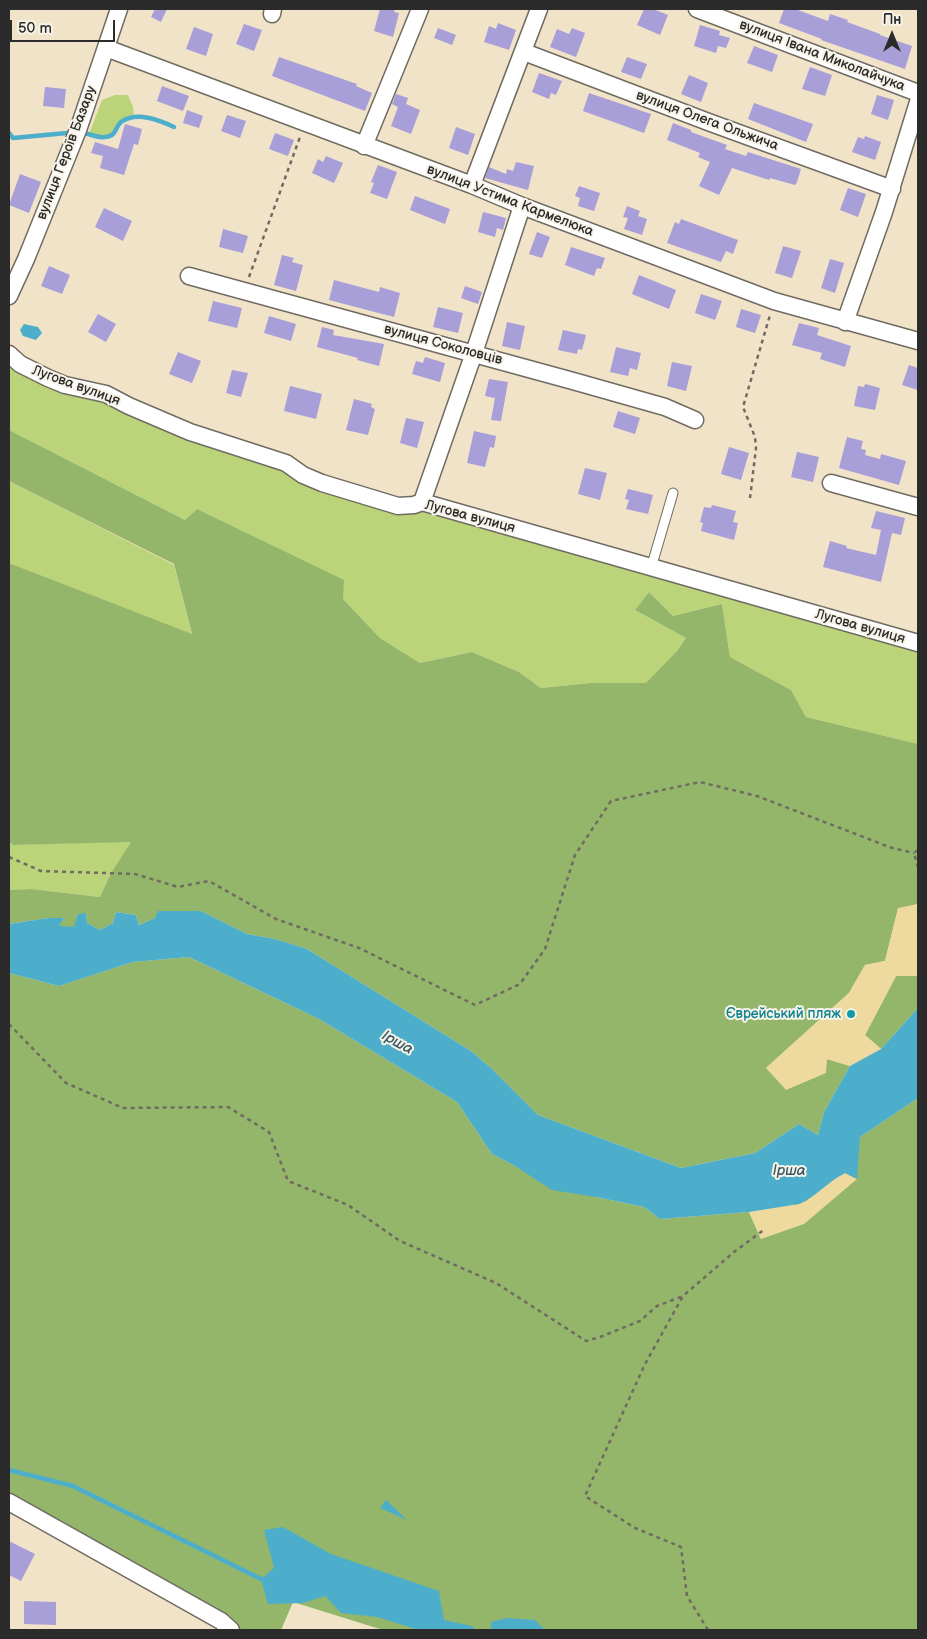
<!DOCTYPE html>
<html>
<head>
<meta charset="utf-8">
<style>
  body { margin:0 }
  #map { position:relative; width:927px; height:1639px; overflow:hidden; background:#f1e3c8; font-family:"Balsamiq Sans",sans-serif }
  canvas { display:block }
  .frame { position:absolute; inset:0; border:10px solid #2b2b2b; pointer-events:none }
  .north { position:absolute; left:867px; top:10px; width:50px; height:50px; -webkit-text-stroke:4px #f7f3e8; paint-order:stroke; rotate:0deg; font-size:14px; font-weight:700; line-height:20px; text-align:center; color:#2b2b2b }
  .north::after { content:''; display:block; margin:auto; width:18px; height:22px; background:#2b2b2b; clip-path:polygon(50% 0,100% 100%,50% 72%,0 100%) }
  .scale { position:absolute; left:10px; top:20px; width:105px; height:22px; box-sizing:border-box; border:2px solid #2b2b2b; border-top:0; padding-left:6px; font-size:15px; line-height:18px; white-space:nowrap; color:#2b2b2b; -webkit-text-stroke:4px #f7f3e8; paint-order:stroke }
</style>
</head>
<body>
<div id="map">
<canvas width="927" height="1639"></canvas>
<div class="frame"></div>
<div class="north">Пн</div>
<div class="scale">50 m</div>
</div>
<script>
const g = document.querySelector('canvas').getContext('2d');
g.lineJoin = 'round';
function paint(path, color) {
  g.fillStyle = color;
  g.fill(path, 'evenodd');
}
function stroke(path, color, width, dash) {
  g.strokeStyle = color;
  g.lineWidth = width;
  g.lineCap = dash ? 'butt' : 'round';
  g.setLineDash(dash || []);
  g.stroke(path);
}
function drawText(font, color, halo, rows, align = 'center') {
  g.font = font + ' "Balsamiq Sans",sans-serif';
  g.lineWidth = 4;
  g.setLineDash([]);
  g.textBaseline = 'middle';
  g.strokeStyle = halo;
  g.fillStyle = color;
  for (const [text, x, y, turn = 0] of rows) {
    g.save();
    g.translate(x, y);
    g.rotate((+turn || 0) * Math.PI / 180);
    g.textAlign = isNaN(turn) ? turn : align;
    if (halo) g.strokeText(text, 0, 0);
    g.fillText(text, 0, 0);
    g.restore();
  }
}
const green = new Path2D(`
  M115,95H128L133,107L134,117L121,123L111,135L102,137L89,134L102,100Z
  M9,362L240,449L387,509L410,514L435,506L918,650V744L806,717L791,690L730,657L722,604L673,616L649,592L635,610L686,638L677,651L647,683H591L541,688L519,672L472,652L420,663L380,638L343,599V580L197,509L185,520L9,430Z
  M9,481L174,565L192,635L9,563Z
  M132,841L111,873L100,897L31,889L9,890V842L13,845Z`);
const forest = new Path2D(`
  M9,430L185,520L197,509L344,580L343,599L380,638L420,663L472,652L519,672L541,688L591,683H646L677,651L686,638L635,610L649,592L673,616L722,604L730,657L791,690L806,717L918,744V904L898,909L885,961L865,965L849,993L766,1068L827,1059L850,1066L824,1112L818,1135L799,1124L755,1153L681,1168L538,1115L491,1068L471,1051L307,949L275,939L247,934L201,911L155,918L139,925L136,915L116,912L113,923L100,930L87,923L86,913L74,927H58L64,918H48L9,924V890L31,889L100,897L111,873L131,842L13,845L9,842V563L192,634L174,564L9,481Z
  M189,957L319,1019L457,1102L492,1154L515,1166L596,1197L644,1207L660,1219L749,1212L761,1239L860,1137L918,1098V1630H383L293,1602L281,1630H242L159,1581L9,1500V973L59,986L133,962Z
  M896,976H918V1008L881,1049L865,1035Z`);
const sand = new Path2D(`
  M918,904V976H896L865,1035L881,1049L850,1066L827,1059L826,1073L786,1090L766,1068L849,993L865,965L885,961L898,908Z
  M845,1173L857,1179L804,1224L761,1239L749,1212L799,1204L806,1201L831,1180Z`);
const water = new Path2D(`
  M24,324L38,327L42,333L36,340L23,336L20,330Z
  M158,911H201L247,934L275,939L307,949L471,1051L491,1068L538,1115L681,1168L755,1153L799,1124L818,1135L824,1112L850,1066L881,1049L918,1008V1098L860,1137L857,1179L845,1173C827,1182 816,1197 799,1204L749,1212L660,1219L644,1207L596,1197L552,1190L515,1166L492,1154L457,1102L319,1019L189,957L133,962L59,986L9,973V924L48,918H64L59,926L74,927L78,914L86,913L87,923L100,930L113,923L116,912L136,915L139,925L155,918Z
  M386,1500L407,1520L380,1508Z
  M283,1527L331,1554L439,1591L444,1620L472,1626L475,1630H419L377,1617L341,1613L325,1596L303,1603L268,1604L261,1579L274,1568L264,1530Z
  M507,1618L535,1620L545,1630H491V1622Z`);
const stream = new Path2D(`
  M9,133L13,138L67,133
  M85,133C92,135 104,140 112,135C116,132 117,125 121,122C137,111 159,120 174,127
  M9,1470L73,1486L261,1579`);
const building = new Path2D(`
  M155,9H167L161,22L151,17Z
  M380,9H395L394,12L399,13L393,37L374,31Z
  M644,9H653L668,15L660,35L637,25Z
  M784,9H795L828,21L830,14L848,20L847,22L880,34V35L912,46L905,69L821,40L822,39L779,23Z
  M498,23L516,30L509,50L484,42L489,26L496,29Z
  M244,24L262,30L254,51L236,44Z
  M700,25L720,31L719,35L730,38L726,48L718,46L716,53L694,46Z
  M194,27L213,34L206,56L186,49Z
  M438,28L456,35L452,45L434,38Z
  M572,28L585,33L576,57L550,47L557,29L569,34Z
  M754,46L778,55L772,72L747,63Z
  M279,57L357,84L356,86L372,93L365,111L272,76Z
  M627,57L647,64L641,79L621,72Z
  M810,67L832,75L825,96L802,89Z
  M539,73L562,81L556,95L551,93L549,99L532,92Z
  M689,75L708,83L701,102L681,94Z
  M162,86L189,96L183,111L157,101Z
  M45,87L66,89L64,108L43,106Z
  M589,93L651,114L644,133L583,111Z
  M396,94L408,98L406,104L420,110L411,134L391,126L398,107L392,104Z
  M877,95L894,100L888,120L871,114Z
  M754,103L813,124L806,142L748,119Z
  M187,110L203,116L199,128L183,123Z
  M227,115L246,121L240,138L221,131Z
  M673,123L691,130V132L727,145L725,149L746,156L748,152L801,169L797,182L795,185L770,178L769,180L732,168L719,195L699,186L710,162L698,157L700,153L667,140Z
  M125,124L142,129L138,145L134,144L124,175L100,168L103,156L91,153L95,142L118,149Z
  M456,127L475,134L468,155L449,148Z
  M275,133L294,140L288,156L269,149Z
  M865,136L881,142L875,160L852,152L858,137L864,139Z
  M326,156L343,163L334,183L312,173L318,159L323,162Z
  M516,162L534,166L528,190L485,178L489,167L506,174L507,169L513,171Z
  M378,165L397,172L387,199L370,193L374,183L371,182Z
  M20,174L41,182L29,213L9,205Z
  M579,186L600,193L594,211L578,206L580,198L575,196Z
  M848,188L866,194L858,217L840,210Z
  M415,196L450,209L445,224L410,210Z
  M627,206L640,211L638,216L647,219L642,235L624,229L628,218L623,217Z
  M104,208L132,221L123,241L95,227Z
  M483,212L506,218L503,230L497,228L495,237L478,232Z
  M681,219L738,240L733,254L726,251L721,262L667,243L675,222L679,224Z
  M223,229L248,236L243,253L219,247Z
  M537,232L550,237L542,258L529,254Z
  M783,246L801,251L792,278L775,273Z
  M571,247L605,258L601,269L597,268L594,276L565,265Z
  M282,255L294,258L292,262L303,265L296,291L274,285Z
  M830,259L844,263L835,293L821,288Z
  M49,266L70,275L62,294L41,286Z
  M639,275L676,290L669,309L632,294Z
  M334,280L379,292L380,287L400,293L394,317L329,300Z
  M465,286L482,292L478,304L461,298Z
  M701,294L722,301L715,320L695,313Z
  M213,301L242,308L237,328L208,321Z
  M438,307L463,313L458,333L433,327Z
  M741,309L761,315L755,333L736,327Z
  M98,314L116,324L106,342L88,332Z
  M269,316L296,324L291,341L264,333Z
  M507,322L525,326L520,350L502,346Z
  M799,323L819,328L817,335L851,346L845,367L820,359L822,353L792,345Z
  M322,327L334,330L333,335L384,344L379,366L357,360L358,358L317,347Z
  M563,330L586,335L582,350L578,349L577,354L558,350Z
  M616,347L641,353L637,370L630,368L628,376L610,372Z
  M178,352L201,361L192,383L169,374Z
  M425,357L445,363L440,382L412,374L416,361L423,363Z
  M672,362L692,366L686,391L667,386Z
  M909,365L918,368V390L902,385Z
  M232,370L248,373L241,397L226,393Z
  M489,379L508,382L501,421L491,420L495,398L485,396Z
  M865,384L880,388L875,410L854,406L858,386L864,387Z
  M290,386L322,394L316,419L284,411Z
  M354,399L372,404L371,407L375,409L368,435L346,430Z
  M618,411L640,418L635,434L613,427Z
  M406,418L424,422L417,448L400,443Z
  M474,431L496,436L494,448L490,447L485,467L467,463Z
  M847,437L863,441L861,449L866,450L865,455L880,459L881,454L906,461L899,485L839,468Z
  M729,447L749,453L741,480L721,474Z
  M797,452L819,457L813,482L791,477Z
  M585,468L607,473L600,500L578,494Z
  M628,489L653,495L648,514L626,509L629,500L625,499Z
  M712,505L736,511L733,522L738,523L734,540L701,531L703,523L700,522L704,507L711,508Z
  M876,511L905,518L901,535L892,533L881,582L823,567L830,541L847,546L846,548L876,555L881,530L871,528Z
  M9,1541L35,1554L21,1581L9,1575Z
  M24,1601L56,1602V1625L24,1624Z`);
const path = new Path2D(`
  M249,277L300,137
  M750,498L756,448L755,437L743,407L770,315
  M918,850L914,853L918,867
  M9,857L41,871L135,874L178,887L209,881L276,919L359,948L475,1005L520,984L545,949L575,855L611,801L700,782L757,796L892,848L914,853
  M9,1024L66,1083L123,1108L228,1107L269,1132L288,1181L348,1205L400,1241L496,1283L586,1341L600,1337L640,1321L657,1306L683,1296
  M708,1630L687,1596L681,1547L635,1528L585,1496L645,1364L683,1296L734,1252L765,1229`);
const service = new Path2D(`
  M651,568L673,493`);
const minor = new Path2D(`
  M697,9L918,93
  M272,14L273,9
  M106,48L472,185L522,206L774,301L918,341
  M524,52L711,123L892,189
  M364,146L420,9
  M472,185L539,9
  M189,276L573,381L665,407L695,420
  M9,296L26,259L78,130L119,9
  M845,322L884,212L918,102
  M9,354L20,364L48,378L65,385L106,394L129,406L190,432L286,463L303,475L322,483L398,506L414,505L422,502L918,643
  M831,483L918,507
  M422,502L474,353L522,206
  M9,1502L221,1621L231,1630`);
const markers = [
  [851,1014,5,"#0f9aa8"]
];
const streetNames = [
  ["вулиця Івана Миколайчука",822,56,21],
  ["вулиця Олега Ольжича",707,121,20],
  ["вулиця Героїв Базару",67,153,-69],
  ["вулиця Устима Кармелюка",510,201,21],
  ["вулиця Соколовців",443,345,15],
  ["Лугова вулиця",76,386,20],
  ["Лугова вулиця",470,517,15],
  ["Лугова вулиця",860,627,16]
];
const cultureNames = [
  ["Єврейський пляж",841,1014]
];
const waterNames = [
  ["Ірша",397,1043,29],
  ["Ірша",789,1171]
];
paint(green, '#bbd47a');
paint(forest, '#94b66a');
paint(sand, '#eeda9e');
paint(water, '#4daecc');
stroke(stream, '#4daecc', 4.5);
paint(building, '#a89ed8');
stroke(service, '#706b62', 11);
stroke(minor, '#706b62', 19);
stroke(path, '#706b62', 2.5, [4, 4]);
stroke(service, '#fff', 9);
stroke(minor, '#fff', 16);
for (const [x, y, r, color] of markers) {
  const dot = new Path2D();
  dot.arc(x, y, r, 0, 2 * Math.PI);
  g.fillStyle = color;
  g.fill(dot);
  stroke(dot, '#f7f3e8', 2);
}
drawText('14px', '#2b2b2b', '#f7f3e8', streetNames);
drawText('14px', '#0d838f', '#f7f3e8', cultureNames, 'right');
drawText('italic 15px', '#375963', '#f7f3e8', waterNames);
</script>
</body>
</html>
